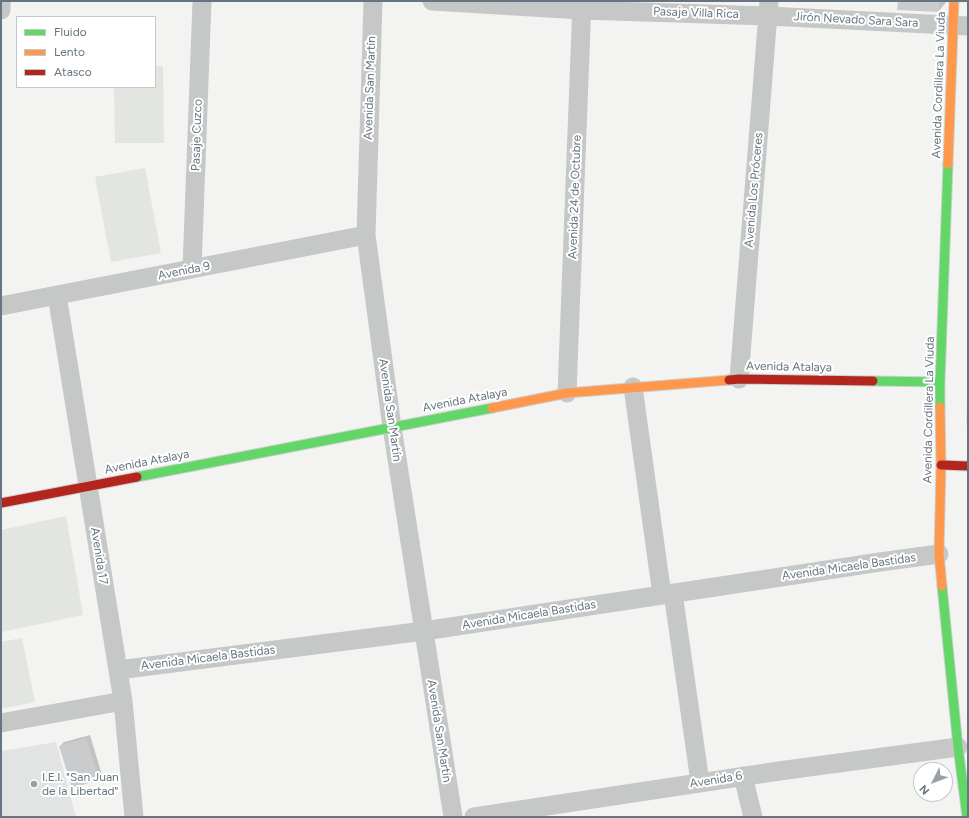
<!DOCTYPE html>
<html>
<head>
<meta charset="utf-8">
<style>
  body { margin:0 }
  #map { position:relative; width:969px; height:818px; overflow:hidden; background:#f3f3f2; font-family:Figtree,sans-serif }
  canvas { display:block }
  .frame { position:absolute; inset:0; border:2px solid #66757f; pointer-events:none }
  .legend { position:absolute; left:16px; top:16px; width:140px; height:72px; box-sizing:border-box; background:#fff; border:1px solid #c2c8cc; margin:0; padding:5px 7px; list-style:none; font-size:12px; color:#66757f }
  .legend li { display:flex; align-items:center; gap:8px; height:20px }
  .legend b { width:20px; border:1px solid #c2c8cc }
  .north { position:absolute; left:913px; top:762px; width:40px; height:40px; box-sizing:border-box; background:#fff; border:1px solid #c2c8cc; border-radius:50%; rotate:228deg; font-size:11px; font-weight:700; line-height:16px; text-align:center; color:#66757f }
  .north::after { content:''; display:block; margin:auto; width:14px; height:18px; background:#97a1a7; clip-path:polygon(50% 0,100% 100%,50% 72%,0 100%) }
</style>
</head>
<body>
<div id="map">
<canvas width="969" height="818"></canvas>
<div class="frame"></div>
<ul class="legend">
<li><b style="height:5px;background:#63d668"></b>Fluido</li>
<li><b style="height:5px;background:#ff974d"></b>Lento</li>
<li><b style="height:5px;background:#b3261e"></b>Atasco</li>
</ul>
<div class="north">N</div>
</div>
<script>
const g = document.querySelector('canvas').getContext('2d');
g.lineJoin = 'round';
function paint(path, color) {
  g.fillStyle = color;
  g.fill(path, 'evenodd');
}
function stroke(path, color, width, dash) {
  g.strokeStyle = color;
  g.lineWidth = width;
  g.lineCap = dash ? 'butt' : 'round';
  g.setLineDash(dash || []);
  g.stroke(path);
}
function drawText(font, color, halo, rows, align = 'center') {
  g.font = font + ' Figtree,sans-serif';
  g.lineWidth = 4;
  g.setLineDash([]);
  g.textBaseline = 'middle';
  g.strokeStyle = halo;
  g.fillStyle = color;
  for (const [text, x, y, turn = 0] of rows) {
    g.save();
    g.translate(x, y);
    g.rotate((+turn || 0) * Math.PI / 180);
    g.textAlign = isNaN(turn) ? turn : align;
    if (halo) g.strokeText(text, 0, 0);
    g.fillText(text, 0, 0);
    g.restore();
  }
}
const built = new Path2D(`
  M56,742L76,817H1V751Z`);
const green = new Path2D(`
  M155,66H163L164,143H115L114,87H155Z
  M145,168L161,253L111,262L95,177Z
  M968,372V427L966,424Z
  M66,516L83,615L1,632V530Z
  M22,638L35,702L1,709V642Z`);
const shadow = new Path2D(`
  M899,1H947L939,11Z
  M90,735L102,775L98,779L60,746L64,742Z`);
const building = new Path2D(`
  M898,1H939V12L897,10Z
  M86,738L99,780L72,788L59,746Z`);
const street = new Path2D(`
  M373,1L366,235L392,427L453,817
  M432,1L581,10L768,16L968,26
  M1,10V1
  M192,269L202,1
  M57,295L123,701L134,817
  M1,306L366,235
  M739,379L769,1
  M633,387L662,595
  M567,393L582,1
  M673,593L700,782
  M118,670L424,631L880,562L939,554
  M1,723L123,701
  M743,776L753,817
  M474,817L779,771L958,747`);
const fast = new Path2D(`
  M873,381L940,382
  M940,407V382L948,164
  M137,477L492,408
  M942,586L958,747L967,817`);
const slow = new Path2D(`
  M948,164L954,1
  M940,407L941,465L939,554L942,586
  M492,408L567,393L729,380`);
const jam = new Path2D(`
  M729,380L739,379L873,381
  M941,465L968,466
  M1,503L137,477`);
const markers = [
  [34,784,4,"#97a1a7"]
];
const streetNames = [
  ["Pasaje Villa Rica",696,13,2],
  ["Jirón Nevado Sara Sara",856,20,3],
  ["Avenida Cordillera La Viuda",939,85,-88],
  ["Avenida San Martín",370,88,-88],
  ["Pasaje Cuzco",197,135,-88],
  ["Avenida Los Próceres",754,190,-85],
  ["Avenida 24 de Octubre",575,197,-88],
  ["Avenida 9",184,271,-11],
  ["Avenida Atalaya",789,367,1],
  ["Avenida Atalaya",465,400,-11],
  ["Avenida San Martín",390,410,82],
  ["Avenida Cordillera La Viuda",929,410,-89],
  ["Avenida Atalaya",147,462,-11],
  ["Avenida 17",99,556,81],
  ["Avenida Micaela Bastidas",849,567,-8],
  ["Avenida Micaela Bastidas",529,615,-9],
  ["Avenida Micaela Bastidas",208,658,-7],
  ["Avenida San Martín",439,731,81],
  ["Avenida 6",716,780,-9]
];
const poiNames = [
  ["I.E.I. \"San Juan",42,777],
  ["de la Libertad\"",42,791]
];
paint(built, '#e2e3e3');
paint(green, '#e2e5e0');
paint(shadow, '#0003');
paint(building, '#cacbcc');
stroke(fast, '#cfd0d0', 11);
stroke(slow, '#cfd0d0', 11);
stroke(jam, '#cfd0d0', 11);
stroke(street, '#c6c8c8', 19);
stroke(fast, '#63d668', 9);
stroke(slow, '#ff974d', 9);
stroke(jam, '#b3261e', 9);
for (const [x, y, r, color] of markers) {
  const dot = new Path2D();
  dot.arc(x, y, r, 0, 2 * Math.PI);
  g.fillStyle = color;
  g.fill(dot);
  stroke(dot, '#fff', 1.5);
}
drawText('12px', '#66757f', '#fff', streetNames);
drawText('12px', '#66757f', '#fff', poiNames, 'left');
</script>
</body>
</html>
